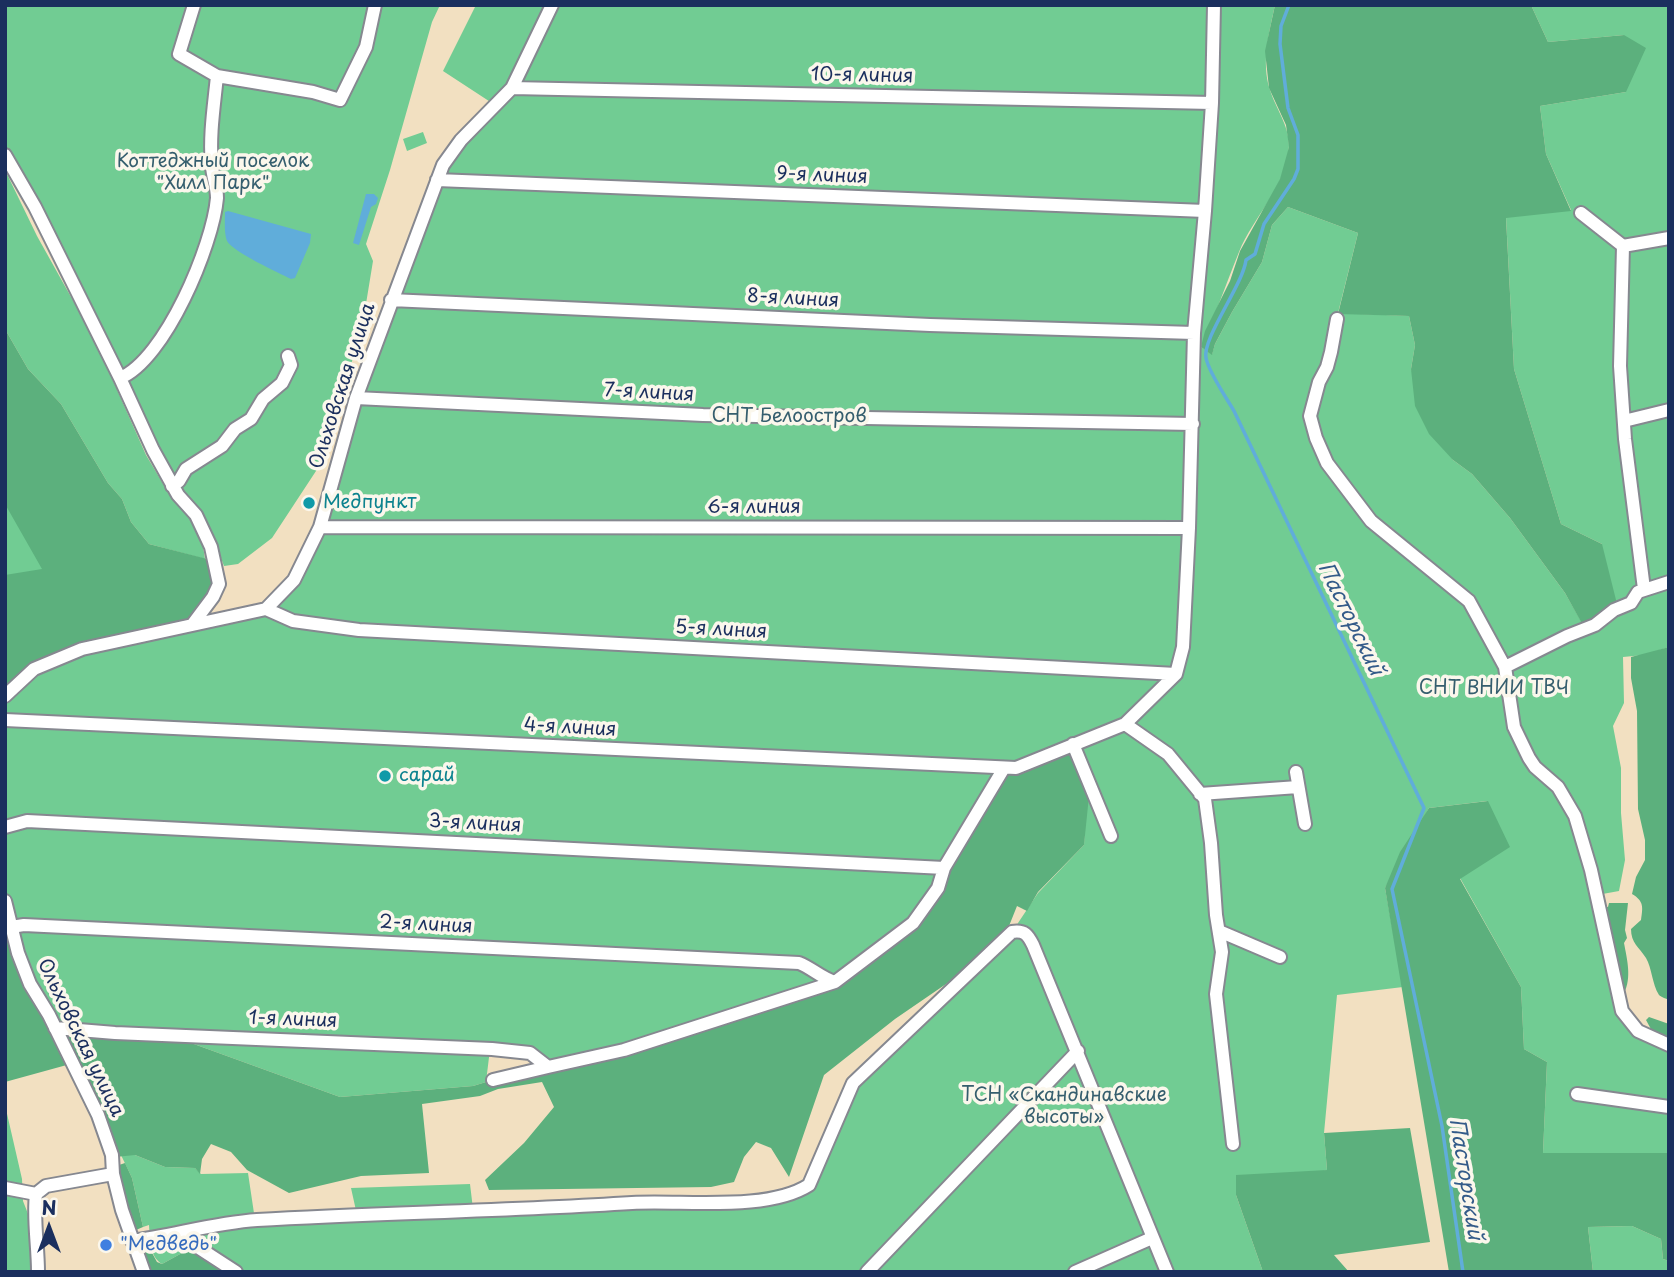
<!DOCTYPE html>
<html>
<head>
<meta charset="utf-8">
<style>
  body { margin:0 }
  #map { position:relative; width:1674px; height:1277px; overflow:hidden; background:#f2e0c1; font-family:"Playpen Sans",sans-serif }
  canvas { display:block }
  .frame { position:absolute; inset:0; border:7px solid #1b2f5e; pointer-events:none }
  .north { position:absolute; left:14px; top:1193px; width:70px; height:70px; -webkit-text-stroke:5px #fbf7ec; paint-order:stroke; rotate:0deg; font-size:19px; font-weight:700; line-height:28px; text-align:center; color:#1b2f5e }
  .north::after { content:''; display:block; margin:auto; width:24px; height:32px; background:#1b2f5e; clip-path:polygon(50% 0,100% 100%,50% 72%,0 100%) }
</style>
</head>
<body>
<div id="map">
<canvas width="1674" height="1277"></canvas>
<div class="frame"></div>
<div class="north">N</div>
</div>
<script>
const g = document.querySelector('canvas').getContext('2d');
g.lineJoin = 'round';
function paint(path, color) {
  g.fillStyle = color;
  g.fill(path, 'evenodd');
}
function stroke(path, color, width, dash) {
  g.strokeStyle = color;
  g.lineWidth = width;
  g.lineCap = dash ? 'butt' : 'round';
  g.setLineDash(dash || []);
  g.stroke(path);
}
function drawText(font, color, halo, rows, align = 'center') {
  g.font = font + ' "Playpen Sans",sans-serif';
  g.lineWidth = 7;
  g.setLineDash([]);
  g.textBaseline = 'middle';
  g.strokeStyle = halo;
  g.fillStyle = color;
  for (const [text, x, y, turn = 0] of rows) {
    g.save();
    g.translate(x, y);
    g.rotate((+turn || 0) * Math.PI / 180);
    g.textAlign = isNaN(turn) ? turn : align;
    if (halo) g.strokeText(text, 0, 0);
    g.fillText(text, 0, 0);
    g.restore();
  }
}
const green = new Path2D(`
  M5,5H440L432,22L390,170L366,244L373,261L364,316L347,380L316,471L272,538L238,564L224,566L213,537L181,492L5,146Z
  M476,5H1275C1269,33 1261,62 1270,90C1276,109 1289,125 1289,146C1288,185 1253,217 1239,252C1226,284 1215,316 1201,347L1212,354L1215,344L1232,312L1262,262L1272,225L1288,207L1358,233L1338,313L1409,316L1415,345L1411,369L1453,460L1472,474L1510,518L1565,593L1585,628L1602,544L1561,524L1514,369L1506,217L1571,210L1546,154L1540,106L1626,92L1624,35L1548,42L1531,5H1669V647L1644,655L1623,657L1624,703L1613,726L1621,768V813L1625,860L1619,891L1597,895L1625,1016L1669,1045V1153H1543L1547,1062L1524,1049L1521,987L1460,878L1487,801L1429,808L1385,888L1403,987L1337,995L1324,1133L1327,1170L1236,1195L1263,1272H236L194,1244L182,1253L162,1264C149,1256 150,1239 149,1225L143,1227L132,1178L121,1155H135L165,1167L195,1168L201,1174L248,1173L255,1220L357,1215L351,1188L470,1184L473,1209L741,1202L809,1185L853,1083L1012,932L1038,893L1084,845L1085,824L913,923L832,982L561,1065L529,1053L490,1049L486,1082L473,1086L340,1097L169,1035L59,1030L30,984L5,901V696L53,660L268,608L294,580L320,524L355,401L442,167L495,105L443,71Z
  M423,132L427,143L407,151L403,139Z
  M5,170L37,236L95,340L146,455L165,487L194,520L201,533L205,559L149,544L131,522L122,499L108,483L61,404L28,369L5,329Z
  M5,475L81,573L5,594Z
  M5,1105L22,1179L23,1201L37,1237L38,1272H5Z
  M1632,1226L1661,1239L1663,1259L1669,1261V1272H1593L1588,1227Z`);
const forest = new Path2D(`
  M1275,5H1531L1548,42L1624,35L1646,48L1626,92L1540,106L1546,154L1571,211L1506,218L1514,369L1561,524L1602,544L1618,608L1585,629L1565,593L1510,518L1472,474L1453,460L1429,434L1415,406L1411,369L1415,345L1409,316L1338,314L1358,233L1288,207L1272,225L1262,262L1232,312L1215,344L1212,355L1201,347L1205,331L1230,281L1240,251L1280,179L1289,147L1286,125L1269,88L1265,51Z
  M5,329L28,369L61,404L108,483L122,499L131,522L149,544L215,561L219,579L191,624L53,660L5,696V575L42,569L5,504Z
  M1669,647V1000C1667,999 1661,997 1659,995C1652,984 1652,968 1646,958C1639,947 1631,943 1631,929L1641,920C1643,907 1644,901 1632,894L1636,877L1645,860V840L1638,809L1637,711L1631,678V657Z
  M1071,745L1090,786L1084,845L1038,892L1027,911L1017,906L1009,926L965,971L895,1019L824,1075L789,1177L771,1148L756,1142L744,1157L734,1182L711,1187L489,1190L485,1180L524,1143L554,1107L542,1082L498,1089L480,1096L422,1104L429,1173L361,1176L289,1193L247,1170L231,1152L211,1144L202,1159L200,1174L195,1168L165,1167L135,1155L115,1157L74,1063L5,1082V901L16,946L54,1025L169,1035L340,1097L473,1086L499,1078L535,1071L832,982L913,923L1004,769Z
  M1488,801L1510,847L1460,879L1521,987L1524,1049L1547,1062L1543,1153H1669V1261L1663,1259L1661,1239L1632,1226L1588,1227L1593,1272H1449L1385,888L1400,852L1429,808Z
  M1609,903H1628L1625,930L1627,938L1624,943C1627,959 1632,978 1624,993L1617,956L1602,907H1608Z
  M1649,1017L1669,1024V1038L1652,1031L1646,1020Z
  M1410,1128L1430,1242L1334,1255L1349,1272H1263L1236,1195V1175L1327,1170L1324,1133Z
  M125,1163L132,1178L143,1227L136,1230C127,1209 121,1188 119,1165Z
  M194,1243L236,1272H149L142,1250L151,1251L157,1262L162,1264L182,1253Z`);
const water = new Path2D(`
  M366,194H374L378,198L376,204L371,207L359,245L353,243Z
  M228,211L311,234L310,243L295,278L291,279C279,273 233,252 227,241C224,233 225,221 225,212Z`);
const stream = new Path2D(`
  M1289,5L1281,26L1280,44L1288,108L1298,135V169L1294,179L1264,224L1255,254L1246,260C1243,285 1202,338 1206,358C1209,373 1226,397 1234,411L1424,808L1392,889L1442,1126L1463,1272`);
const minor = new Path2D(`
  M194,5L179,54L217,76L313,92L340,100L366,47L375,5
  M512,88L1212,103
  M5,155L35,207L120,378L153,450L178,495L196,515L211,547L219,584L213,597L192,625
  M437,180L1205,211
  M1581,213L1623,246
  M1623,246L1620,366L1625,439L1644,589
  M1623,246L1669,238
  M391,300L930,325L1194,333
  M1337,319L1331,352L1327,367L1319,382L1310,416L1316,438L1327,463L1371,521L1469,601L1505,667L1514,727L1529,758L1535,767L1558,787L1575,816L1591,870L1622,1011L1638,1031L1669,1045
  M120,378C165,360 213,245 217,198C217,187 213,178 212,167C209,136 214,106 217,76
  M356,398L703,415L1193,424
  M1624,421L1669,410
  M172,486L179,481L186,469L222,446L235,429L251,419L263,399L282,383L291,365L288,356
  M320,527L1189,528
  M266,609L293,621L359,630L1176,674
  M1505,667L1567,636L1595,625L1614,610L1631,603L1638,592L1669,582
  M5,696L34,669L82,649L266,609L294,580L320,527L356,398L443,165L461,140L512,88L552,5
  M5,720L1016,768L1125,724L1176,674L1183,647L1189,528L1194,333L1205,211L1212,103L1214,5
  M1125,724L1168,754L1205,799L1211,843L1216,915L1222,952L1216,994L1233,1144
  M1073,744L1111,836
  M1296,772L1305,824
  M1200,794L1298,787
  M5,827L27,821L944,868
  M5,901L18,953L30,984L49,1015L98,1115L112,1155L113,1174L122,1210L144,1272
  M11,927L24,925L799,963C812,968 821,978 835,982
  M1219,931L1280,957
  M55,1028L115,1033L492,1049L530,1053L548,1067L624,1050L835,982L913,923L938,888L944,868L1004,768
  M493,1080L548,1067
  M1577,1094L1669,1107
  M5,1188L36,1194
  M179,1235L236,1272
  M132,1241C175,1235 214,1223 257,1220C382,1213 507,1211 632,1203C683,1200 767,1212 809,1185L853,1083L1012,932C1025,930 1028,935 1033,945L1167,1272
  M38,1272C38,1246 33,1219 36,1194L46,1186L113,1174
  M867,1272L1078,1051
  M1075,1272L1152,1238`);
const markers = [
  [309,503,7,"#0f9aa8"],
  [385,776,7,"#0f9aa8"],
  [106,1245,7,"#3f7fe0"]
];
const streetNames = [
  ["10-я линия",862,76,1],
  ["9-я линия",822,176,2],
  ["8-я линия",793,299,3],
  ["Ольховская улица",343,386,-72],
  ["7-я линия",649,393,3],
  ["6-я линия",754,508],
  ["5-я линия",721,630,3],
  ["4-я линия",570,728,3],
  ["3-я линия",475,824,3],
  ["2-я линия",426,925,3],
  ["1-я линия",293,1020,2],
  ["Ольховская улица",80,1038,64]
];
const parkNames = [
  ["Коттеджный поселок",213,162],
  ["\"Хилл Парк\"",213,184],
  ["СНТ Белоостров",789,417],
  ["СНТ ВНИИ ТВЧ",1494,689],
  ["ТСН «Скандинавские",1064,1096],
  ["высоты»",1064,1118]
];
const cultureNames = [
  ["Медпункт",323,503],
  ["сарай",399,776]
];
const shopNames = [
  ["\"Медведь\"",120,1245]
];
const waterNames = [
  ["Пасторский",1350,619,64],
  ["Пасторский",1465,1179,81]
];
paint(green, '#71cc93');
paint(forest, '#5cb07d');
paint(water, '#60adda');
stroke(stream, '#60adda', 3.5);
stroke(minor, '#868890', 16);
stroke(minor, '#fff', 12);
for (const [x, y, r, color] of markers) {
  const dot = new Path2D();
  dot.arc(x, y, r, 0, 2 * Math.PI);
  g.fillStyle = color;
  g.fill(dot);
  stroke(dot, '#fbf7ec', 2.5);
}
drawText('19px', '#1b2f5e', '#fbf7ec', streetNames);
drawText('19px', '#355e6e', '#fbf7ec', parkNames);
drawText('19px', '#0d838f', '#fbf7ec', cultureNames, 'left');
drawText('19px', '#366cbe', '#fbf7ec', shopNames, 'left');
drawText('italic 21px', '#335b89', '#fbf7ec', waterNames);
</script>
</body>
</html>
